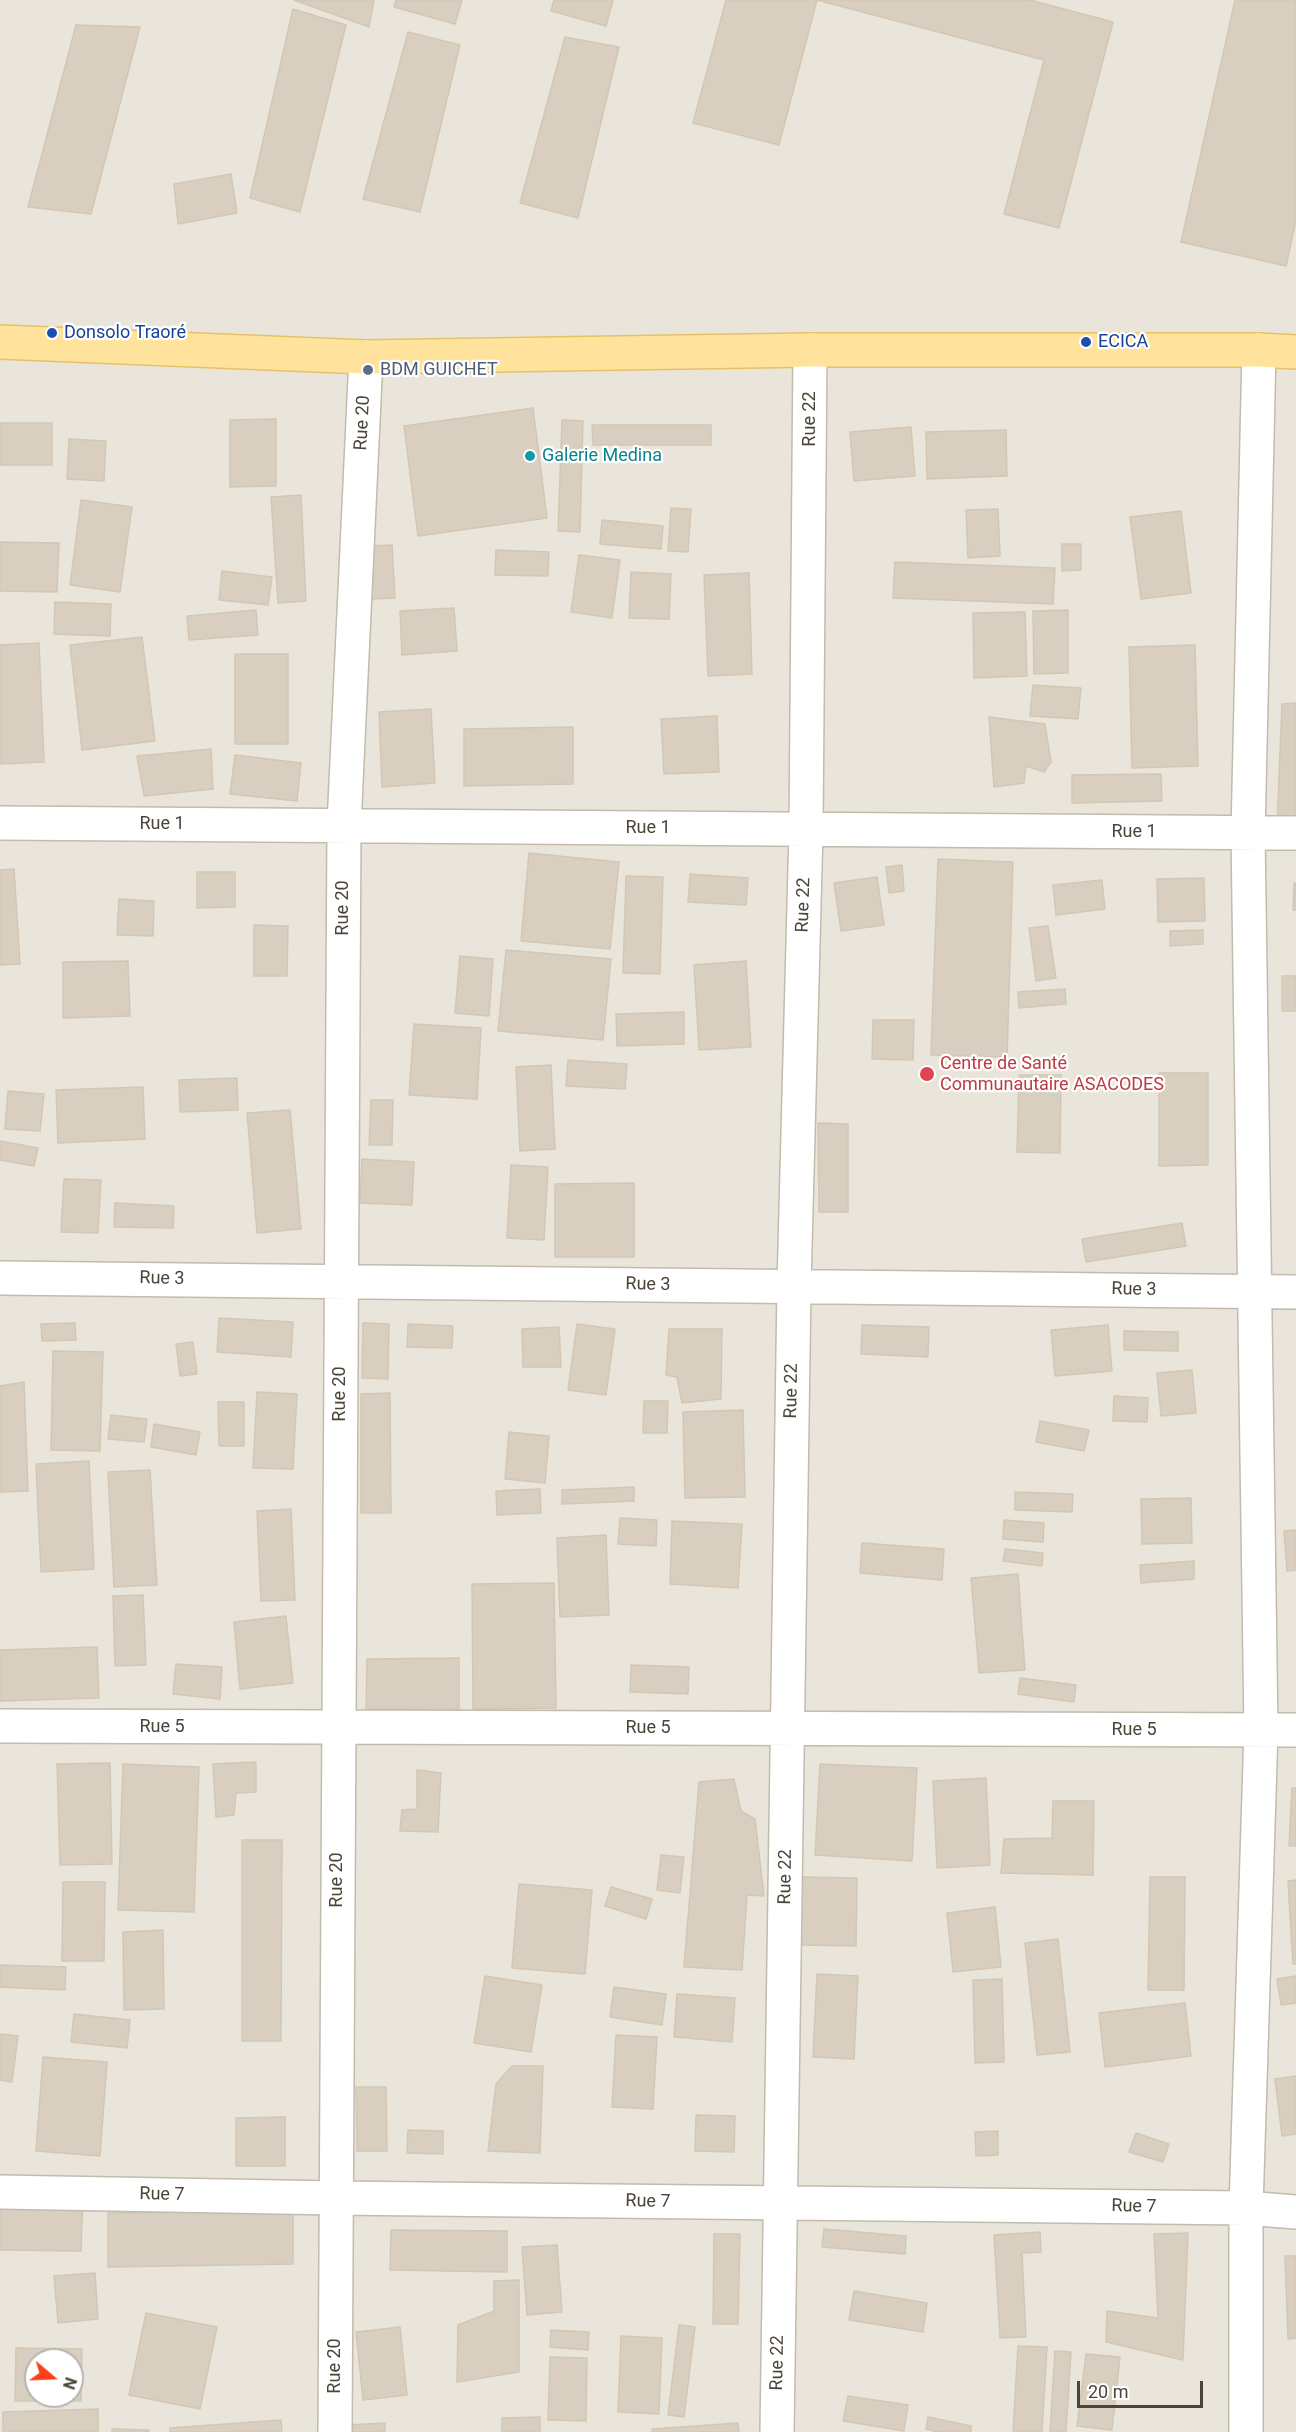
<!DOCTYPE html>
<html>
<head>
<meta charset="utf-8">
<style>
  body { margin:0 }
  #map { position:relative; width:1296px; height:2432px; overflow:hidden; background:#f6f3ec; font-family:Roboto,sans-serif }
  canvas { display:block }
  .north { position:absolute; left:24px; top:2348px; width:60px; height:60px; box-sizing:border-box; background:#fff; border:2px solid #b7b4b0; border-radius:50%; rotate:109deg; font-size:16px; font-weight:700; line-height:24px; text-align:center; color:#4b4439 }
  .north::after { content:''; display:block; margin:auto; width:21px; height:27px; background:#fc3f1d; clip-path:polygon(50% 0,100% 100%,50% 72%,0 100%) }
  .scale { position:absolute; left:1077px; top:2381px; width:126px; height:27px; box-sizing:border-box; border:3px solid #4b4439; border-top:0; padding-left:8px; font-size:18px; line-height:21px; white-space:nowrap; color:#4b4439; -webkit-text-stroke:4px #fff; paint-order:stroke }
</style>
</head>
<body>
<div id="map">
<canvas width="1296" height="2432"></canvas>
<div class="north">N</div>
<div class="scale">20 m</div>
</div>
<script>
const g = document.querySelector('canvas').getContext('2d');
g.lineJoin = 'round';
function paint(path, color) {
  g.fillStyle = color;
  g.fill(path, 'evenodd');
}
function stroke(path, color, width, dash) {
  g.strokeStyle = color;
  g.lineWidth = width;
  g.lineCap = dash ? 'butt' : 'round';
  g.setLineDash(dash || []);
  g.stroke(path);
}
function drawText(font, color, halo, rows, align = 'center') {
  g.font = font + ' Roboto,sans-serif';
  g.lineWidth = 4.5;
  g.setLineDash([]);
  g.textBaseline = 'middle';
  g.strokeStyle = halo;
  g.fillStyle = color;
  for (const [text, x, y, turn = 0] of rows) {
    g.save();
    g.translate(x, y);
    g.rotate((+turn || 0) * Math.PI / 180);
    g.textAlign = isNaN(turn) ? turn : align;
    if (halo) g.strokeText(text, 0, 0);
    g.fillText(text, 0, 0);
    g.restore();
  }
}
const residential = new Path2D(`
  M0,0H1296V2432H0ZM36,2360H72V2396H36Z`);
const building = new Path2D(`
  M294,0H374L369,27Z
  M396,0H462L455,24L394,7Z
  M554,0H613L606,26L551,11Z
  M726,0H1030L1113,22L1059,228L1004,214L1044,60L817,0L779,145L693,123Z
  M1235,0H1296V220L1286,266L1181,242Z
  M293,9L346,25L300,212L250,198Z
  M76,25L140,27L91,214L28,207Z
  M408,32L460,45L420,212L363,199Z
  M565,37L619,47L578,218L520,203Z
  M231,174L237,213L178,224L174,184Z
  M533,408L547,518L418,536L404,426Z
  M276,419V486L230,487V420Z
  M562,420L583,421L580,532L558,531Z
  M0,423H52V465H0Z
  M592,425H711V445H593Z
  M911,427L915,476L854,481L850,432Z
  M1006,430L1007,476L927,479L926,432Z
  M69,439L106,441L104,481L67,479Z
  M301,495L306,601L278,603L271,497Z
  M81,500L132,507L120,592L70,585Z
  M671,508L691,509L688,552L668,551Z
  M998,509L1000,556L968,558L966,510Z
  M1181,511L1191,593L1141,599L1130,517Z
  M602,520L663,526L661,549L600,544Z
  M0,542L59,543L57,592L0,591Z
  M1062,544H1081V570L1062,571Z
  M392,545L395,598L371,599L368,546Z
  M496,550L549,552L548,576L495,575Z
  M579,555L620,560L612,618L571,612Z
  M895,562L1055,568L1053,604L893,598Z
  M222,571L272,577L268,605L219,600Z
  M631,572L671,574L669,619L629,618Z
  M749,573L752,674L708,676L704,575Z
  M55,602L111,604L110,636L54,634Z
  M454,608L457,651L402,655L400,611Z
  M256,610L258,635L189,640L187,616Z
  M1068,610V673L1034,674L1033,611Z
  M1025,612L1027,676L974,678L973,613Z
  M142,637L155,741L82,750L70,645Z
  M39,643L44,762L0,764V645Z
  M1195,645L1198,766L1132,768L1129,647Z
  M235,654H288V744H235Z
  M1033,685L1081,688L1078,719L1030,716Z
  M1296,703V825L1277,826L1282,704Z
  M431,709L435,783L382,787L379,712Z
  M717,716L719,772L664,774L661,719Z
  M989,717L1045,724L1051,762L1044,772L1026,766L1024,783L994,787Z
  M573,727V784L464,786V729Z
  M211,749L213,789L144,796L137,756Z
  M235,755L301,763L297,801L230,794Z
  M1161,774L1162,801L1072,803V775Z
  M529,853L619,862L610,949L521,941Z
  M938,859L1013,862L1007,1057L931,1055Z
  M902,865L904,891L889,893L886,867Z
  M14,869L20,964L0,965V870Z
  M197,872H235V907L197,908Z
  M690,874L748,878L746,905L688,902Z
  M626,876L663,877L660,974L623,973Z
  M877,877L884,925L841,931L834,883Z
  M1204,878L1205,921L1158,922L1157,879Z
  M1102,880L1105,909L1056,915L1053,885Z
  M1294,883H1296V910H1293Z
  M119,899L154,901L153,936L117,935Z
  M254,925L288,926L287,976H254Z
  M1048,926L1056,978L1036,981L1029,928Z
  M1203,930V944L1170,946V931Z
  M506,950L611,959L603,1040L498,1031Z
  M460,956L493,959L489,1016L455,1013Z
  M128,961L130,1016L63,1018V962Z
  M746,961L751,1047L699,1050L694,965Z
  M1282,976H1296V1011H1282Z
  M1065,989L1066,1004L1019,1008L1018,992Z
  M684,1012V1044L617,1046L616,1014Z
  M873,1020H914L913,1060L872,1059Z
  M414,1024L481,1028L477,1099L409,1095Z
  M568,1060L627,1064L625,1089L566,1086Z
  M551,1065L555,1149L520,1151L516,1067Z
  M1159,1073H1208V1165L1159,1166Z
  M1019,1075H1061L1060,1153L1017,1152Z
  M237,1078L238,1110L180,1112L179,1080Z
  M143,1087L145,1139L58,1143L56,1090Z
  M8,1091L44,1094L40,1131L5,1129Z
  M371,1100H393L392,1145H369Z
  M290,1110L301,1229L257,1233L247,1113Z
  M818,1123L848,1124V1212H819Z
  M0,1141L38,1148L34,1166L0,1160Z
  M362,1159L414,1162L412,1205L360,1203Z
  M511,1165L548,1167L544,1240L507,1238Z
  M64,1179L101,1180L98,1233L61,1232Z
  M634,1183V1257H555V1184Z
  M115,1203L174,1206L173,1228L114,1227Z
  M1182,1223L1186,1246L1086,1262L1082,1239Z
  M219,1318L293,1322L291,1357L217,1352Z
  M75,1323L76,1340L42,1341L41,1324Z
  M363,1323L389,1324L388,1379L362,1378Z
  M408,1324L453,1326L452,1348L407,1347Z
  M577,1324L615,1329L606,1395L568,1390Z
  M862,1325L929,1327L928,1357L861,1354Z
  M1108,1325L1112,1371L1055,1376L1051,1330Z
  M559,1327L561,1367H523L522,1329Z
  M669,1329H722L721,1399L682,1403L677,1377L666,1375Z
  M1124,1331L1178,1332V1351L1124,1350Z
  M193,1342L197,1374L180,1376L176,1344Z
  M53,1351L103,1352L100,1451L51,1450Z
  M1192,1370L1196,1413L1161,1416L1157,1373Z
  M24,1382L28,1491L0,1492V1386Z
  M257,1392L297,1394L293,1469L253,1468Z
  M390,1393L391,1513H361V1394Z
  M1114,1396L1148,1398L1147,1422L1113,1421Z
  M644,1401H668L667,1433H643Z
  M218,1402H244V1446H219Z
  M743,1410L745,1497L685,1498L683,1412Z
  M111,1415L147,1419L144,1442L108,1439Z
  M1040,1421L1089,1430L1084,1451L1036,1442Z
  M154,1424L200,1432L196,1455L151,1447Z
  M509,1432L549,1436L545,1483L505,1479Z
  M89,1461L94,1569L41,1572L36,1464Z
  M150,1470L157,1585L114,1587L108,1472Z
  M634,1487V1501L562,1504V1490Z
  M540,1489L541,1513L497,1515L496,1491Z
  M1015,1492L1073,1494L1072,1512L1015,1510Z
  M1191,1498L1192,1543L1142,1544L1141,1499Z
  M291,1509L295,1600L261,1601L257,1511Z
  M620,1518L657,1520L656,1546L618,1544Z
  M1004,1520L1044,1523L1043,1542L1003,1539Z
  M672,1521L742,1524L738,1588L670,1584Z
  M1296,1530V1570L1287,1571L1284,1531Z
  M606,1535L609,1615L560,1617L557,1538Z
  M862,1543L944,1549L942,1580L860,1573Z
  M1005,1549L1043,1553L1042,1566L1003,1561Z
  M1194,1561V1579L1141,1583L1140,1565Z
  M1018,1574L1025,1670L979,1673L971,1578Z
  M554,1583L556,1708L473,1709L472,1584Z
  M143,1595L146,1665L115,1666L113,1596Z
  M286,1616L293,1683L240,1689L234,1622Z
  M97,1647L99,1698L0,1701V1650Z
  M459,1658V1709H366L367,1659Z
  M176,1664L222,1667L220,1699L173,1694Z
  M631,1665L689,1667L688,1694L630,1692Z
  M1020,1678L1076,1685L1074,1702L1018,1694Z
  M256,1762V1792L236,1793L234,1815L216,1817L213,1764Z
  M110,1763L112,1864L60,1865L57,1764Z
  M123,1764L199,1767L194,1912L118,1910Z
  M820,1764L917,1768L912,1861L815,1855Z
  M417,1770L441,1773L438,1832L400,1831L402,1810L417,1809Z
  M986,1778L990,1865L937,1868L933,1781Z
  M734,1779L741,1811L755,1819L764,1896L747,1895L742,1970L684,1967L699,1782Z
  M1292,1788H1296V1846H1289Z
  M1053,1801H1094L1093,1875L1001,1873L1004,1839L1052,1838Z
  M242,1840H282L281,2041H242Z
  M661,1855L684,1857L680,1893L657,1890Z
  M802,1877L857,1878L856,1946L801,1945Z
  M1150,1877H1185L1184,1990H1148Z
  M1296,1880V1964H1293L1288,1881Z
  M63,1882H105L104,1961H62Z
  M519,1884L592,1890L585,1974L512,1968Z
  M611,1887L652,1899L646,1919L605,1906Z
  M995,1907L1001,1967L953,1972L947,1913Z
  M163,1930L164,2009L124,2010L123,1932Z
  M1058,1939L1070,2052L1037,2055L1025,1943Z
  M0,1965L66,1967L65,1990L0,1987Z
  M817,1974L858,1976L854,2059L813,2057Z
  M485,1976L542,1985L531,2052L474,2043Z
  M1296,1976V2003L1281,2005L1277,1979Z
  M1002,1979L1004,2062L975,2063L973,1980Z
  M614,1987L666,1994L662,2025L610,2017Z
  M677,1994L735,1998L732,2042L674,2037Z
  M1185,2003L1191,2056L1105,2067L1099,2013Z
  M74,2014L130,2020L127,2048L71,2042Z
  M0,2034L18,2036L12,2082L0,2080Z
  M616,2035L657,2037L653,2109L612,2107Z
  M43,2057L107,2062L100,2156L36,2151Z
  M512,2066H543L540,2153L488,2151L496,2084Z
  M1296,2076V2134L1282,2136L1275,2079Z
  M356,2087H386L387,2151H357Z
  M696,2115L735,2116L734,2152L695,2151Z
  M285,2117V2166H236V2118Z
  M408,2130L443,2131V2154L407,2153Z
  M998,2131V2155L976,2156L975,2132Z
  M1136,2133L1169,2144L1163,2162L1129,2152Z
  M0,2193L83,2195L81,2251L0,2250Z
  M293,2211V2264L108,2267V2213Z
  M824,2229L906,2236L905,2254L822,2247Z
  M391,2230L507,2231V2272L390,2270Z
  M1040,2232L1041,2252L1022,2253L1026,2337L1000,2338L994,2235Z
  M1188,2233L1183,2360L1106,2342L1107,2311L1158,2318L1154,2234Z
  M714,2234H740L738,2324H713Z
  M557,2245L562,2312L527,2315L522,2247Z
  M1285,2256H1296V2338L1288,2339Z
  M95,2273L98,2319L58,2323L54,2276Z
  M519,2280V2372L457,2382L458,2325L494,2311V2281Z
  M854,2291L927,2303L923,2332L849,2320Z
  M146,2313L217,2327L200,2409L129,2395Z
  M679,2325L695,2327L684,2417L668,2415Z
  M400,2327L407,2395L363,2400L356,2332Z
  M551,2330L589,2332L588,2350L550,2347Z
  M621,2336L662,2338L659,2414L618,2412Z
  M1018,2346L1047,2347L1042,2432H1013Z
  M16,2348L82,2349L81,2401H15ZM36,2360H72V2396H36Z
  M1055,2351L1071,2352L1066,2432H1050Z
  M1086,2354L1120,2357L1112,2430L1077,2426Z
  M550,2357L587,2358L586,2421L548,2420Z
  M848,2396L908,2405L904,2431L843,2421Z
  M98,2409V2432H3V2412Z
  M540,2417V2432H502V2418Z
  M928,2417L971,2426V2432H938L926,2429Z
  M281,2420L282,2432H170V2428Z
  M385,2423V2432H348V2425Z
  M738,2423L739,2432H652V2429Z
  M112,2429L149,2430V2432H112Z`);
const minor = new Path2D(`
  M0,823L1296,833
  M0,1278L1296,1292
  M0,1726L1296,1730
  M0,2192L336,2198L1246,2208L1296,2212
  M335,2432L344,825L366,357
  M777,2432L794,1286L806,829L810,350
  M1246,2432V2208L1261,1730L1248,833L1259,350`);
const major = new Path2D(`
  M0,342L366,357L810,350H1259L1296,352`);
const markers = [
  [52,333,6,"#1a4fb4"],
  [1086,342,6,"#1a4fb4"],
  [368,370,6,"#5c6f8a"],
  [530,456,6,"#0f9aa8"],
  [927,1074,8,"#e0444e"]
];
const transitNames = [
  ["Donsolo Traoré",64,333],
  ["ECICA",1098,342]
];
const serviceNames = [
  ["BDM GUICHET",380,370]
];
const streetNames = [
  ["Rue 22",810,419,-90],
  ["Rue 20",363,423,-87],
  ["Rue 1",162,824],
  ["Rue 1",648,828],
  ["Rue 1",1134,832],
  ["Rue 22",804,905,-88],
  ["Rue 20",343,908,-90],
  ["Rue 3",162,1279,1],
  ["Rue 3",648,1285,1],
  ["Rue 3",1134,1290,1],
  ["Rue 22",792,1391,-89],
  ["Rue 20",340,1394,-90],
  ["Rue 5",162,1727],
  ["Rue 5",648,1728],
  ["Rue 5",1134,1730],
  ["Rue 22",786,1877,-89],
  ["Rue 20",337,1880,-90],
  ["Rue 7",162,2195,1],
  ["Rue 7",648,2202,1],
  ["Rue 7",1134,2207,1],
  ["Rue 22",778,2363,-89],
  ["Rue 20",335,2366,-90]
];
const cultureNames = [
  ["Galerie Medina",542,456]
];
const healthNames = [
  ["Centre de Santé",940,1064],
  ["Communautaire ASACODES",940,1085]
];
paint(residential, '#eae5da');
paint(building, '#d8cfc1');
stroke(building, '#d3c7b4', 1.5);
stroke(minor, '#c2bbae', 36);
stroke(major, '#e6c16a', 36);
stroke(minor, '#fff', 33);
stroke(major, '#ffe39c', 33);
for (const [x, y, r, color] of markers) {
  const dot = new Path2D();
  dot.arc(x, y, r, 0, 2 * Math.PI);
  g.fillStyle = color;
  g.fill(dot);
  stroke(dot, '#fff', 2);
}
drawText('18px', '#164399', '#fff', transitNames, 'left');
drawText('18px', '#4e5e75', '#fff', serviceNames, 'left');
drawText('18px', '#4b4439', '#fff', streetNames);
drawText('18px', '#0d838f', '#fff', cultureNames, 'left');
drawText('18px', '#be3a42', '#fff', healthNames, 'left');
</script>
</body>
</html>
